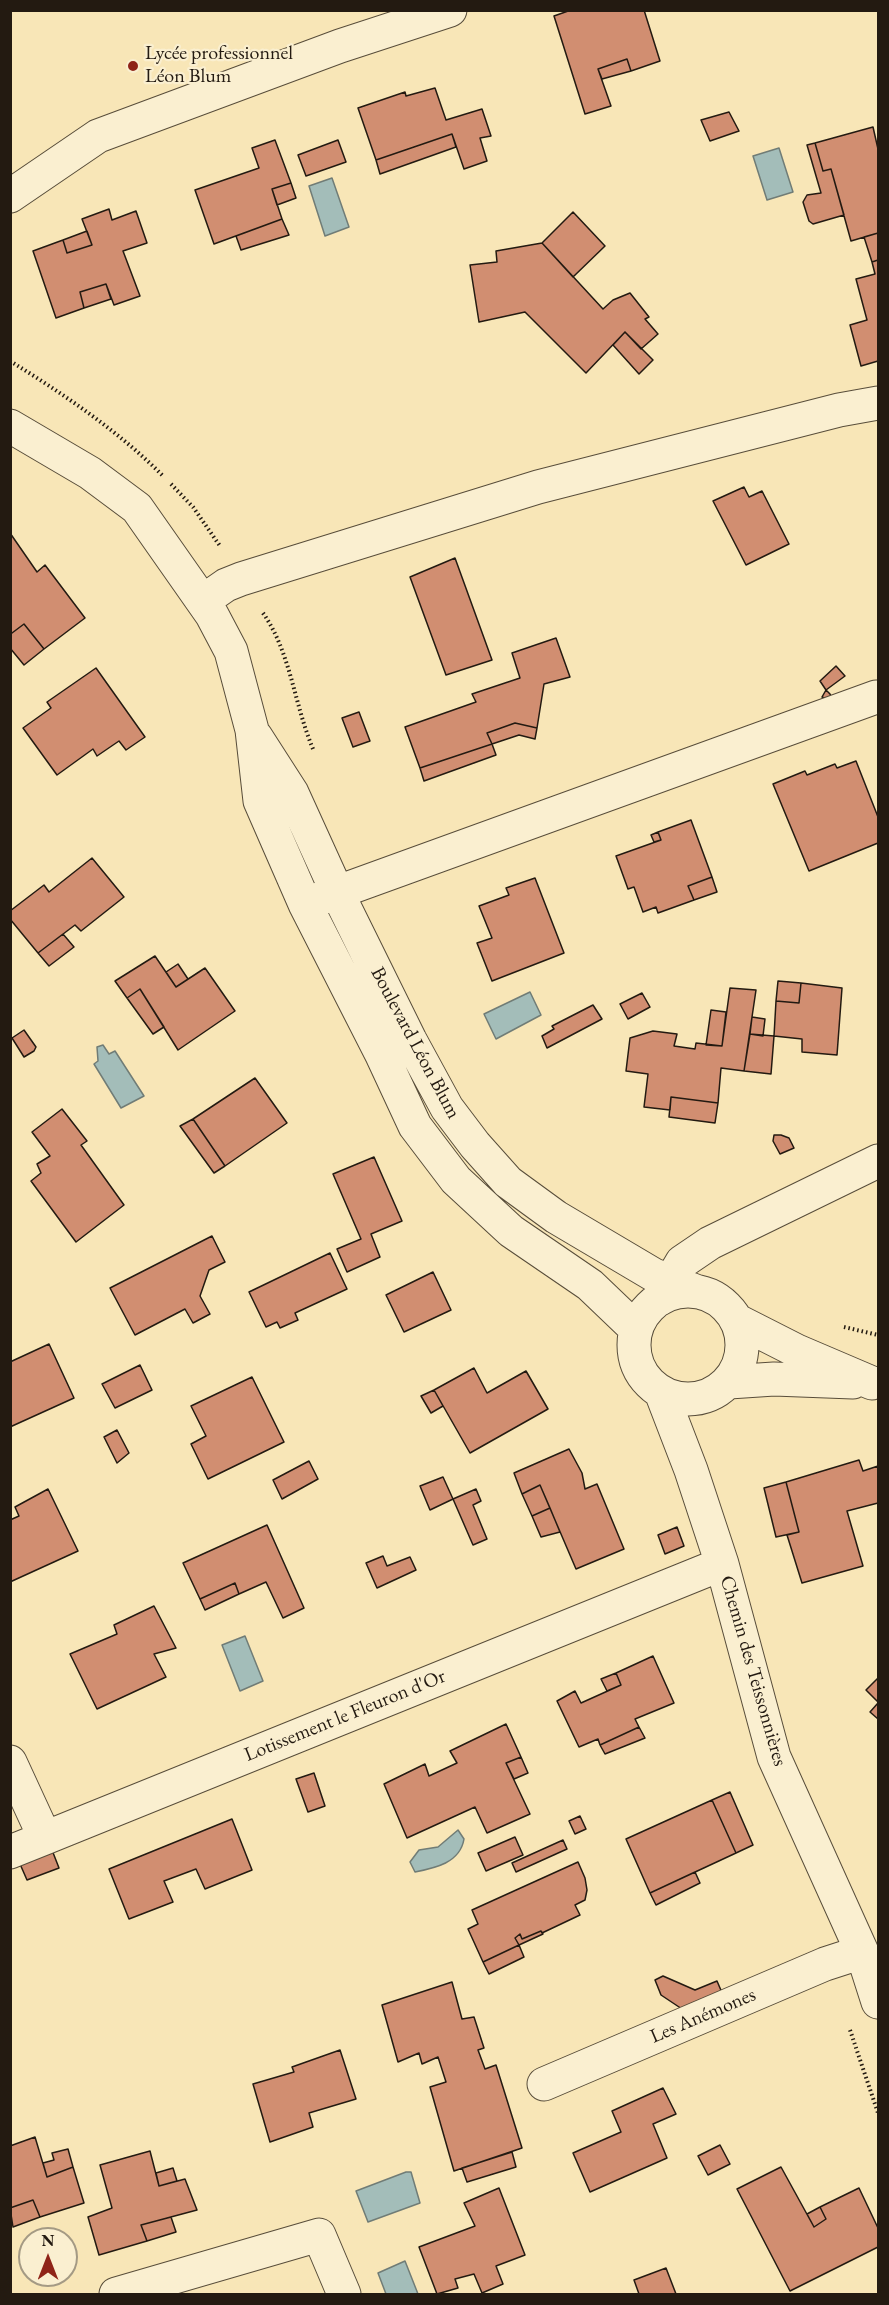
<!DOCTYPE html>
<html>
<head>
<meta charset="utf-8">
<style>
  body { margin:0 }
  #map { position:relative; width:889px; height:2305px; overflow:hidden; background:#f8e6b7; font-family:"EB Garamond",serif }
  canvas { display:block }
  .frame { position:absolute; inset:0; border:12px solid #231a11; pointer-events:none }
  .north { position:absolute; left:18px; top:2227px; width:60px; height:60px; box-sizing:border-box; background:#faefd0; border:2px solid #a49a84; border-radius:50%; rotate:0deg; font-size:16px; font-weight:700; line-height:24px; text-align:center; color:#231a11 }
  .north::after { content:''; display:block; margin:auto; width:21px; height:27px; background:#8f2418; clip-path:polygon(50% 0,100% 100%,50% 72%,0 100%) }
</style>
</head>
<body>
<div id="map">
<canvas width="889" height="2305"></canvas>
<div class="frame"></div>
<div class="north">N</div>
</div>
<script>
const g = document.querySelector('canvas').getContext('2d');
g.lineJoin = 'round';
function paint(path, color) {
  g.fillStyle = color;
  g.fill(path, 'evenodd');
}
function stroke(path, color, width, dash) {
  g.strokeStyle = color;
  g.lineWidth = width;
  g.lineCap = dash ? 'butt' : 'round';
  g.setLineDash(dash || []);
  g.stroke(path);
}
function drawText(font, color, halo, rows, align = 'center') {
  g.font = font + ' "EB Garamond",serif';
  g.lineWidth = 4.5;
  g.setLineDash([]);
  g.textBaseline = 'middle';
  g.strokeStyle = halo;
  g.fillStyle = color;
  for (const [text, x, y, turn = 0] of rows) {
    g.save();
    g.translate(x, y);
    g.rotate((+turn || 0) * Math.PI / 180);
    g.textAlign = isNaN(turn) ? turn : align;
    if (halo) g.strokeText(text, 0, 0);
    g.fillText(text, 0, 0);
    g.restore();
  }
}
const water = new Path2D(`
  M779,148L793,192L767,200L753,156Z
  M332,178L349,227L325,236L309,186Z
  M530,992L541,1015L496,1039L484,1014Z
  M103,1045L109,1054L115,1051L144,1096L121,1108L94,1064L98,1061L97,1047Z
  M245,1636L263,1681L240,1691L222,1645Z
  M458,1830L464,1839C460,1863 435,1868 415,1872L410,1862L419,1850L438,1847Z
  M406,2172H411L420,2203L368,2222L356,2191Z
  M405,2261L418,2294H386L378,2273Z`);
const building = new Path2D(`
  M571,10H644L660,61L631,71L627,59L598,69L611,106L585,114L554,16Z
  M627,59L631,71L602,79L598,69Z
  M435,88L446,120L482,109L491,136L480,138L487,161L464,169L452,134L376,160L358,108L405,92L406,96Z
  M729,112L739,131L710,141L701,120Z
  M873,127L878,149V233L851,241L831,169L823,171L815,143Z
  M452,134L456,147L380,174L376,160Z
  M275,140L291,183L272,189L282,219L214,244L195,190L259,168L252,148Z
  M338,140L346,162L306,176L298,155Z
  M815,143L823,171L831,169L844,215L813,224L809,221L803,202L807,195L821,193L807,145Z
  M291,183L296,198L277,205L272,189Z
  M109,209L112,220L136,211L147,243L123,251L140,296L114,305L106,284L80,292L84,308L56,318L33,251L63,240L67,253L92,245L82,219Z
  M573,212L605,246L573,277L542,243Z
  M282,219L289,235L241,250L236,236Z
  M87,231L92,245L67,253L63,240Z
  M878,233V260L872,262L864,237Z
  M542,243L603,309L613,300L630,293L649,317L645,319L658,334L641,349L625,332L586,373L525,312L479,322L470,265L497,262L496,251Z
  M878,260V361L861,366L850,325L867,320L856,279L875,274L872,262Z
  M106,284L111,299L84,308L80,292Z
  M625,332L653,360L639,374L613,345Z
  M744,487L749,497L762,491L789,544L746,565L713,501Z
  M10,533L37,572L45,565L85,618L44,649L24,624L12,633L10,631Z
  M455,558L492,660L446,675L410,577Z
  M24,624L44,649L24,665L10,648V631L12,633Z
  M556,638L570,677L544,684L537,728L515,723L487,733L492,744L420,768L405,727L476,702L472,694L520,678L512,653Z
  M836,666L845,676L826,690L820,681Z
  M96,668L145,737L126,750L119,741L97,756L93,749L57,775L23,728L51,708L47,702Z
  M826,690L830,694L834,702L822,697Z
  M359,712L370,741L353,747L342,718Z
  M515,723L537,728L535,739L519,735L492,744L487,733Z
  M492,744L496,755L424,781L420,768Z
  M856,761L878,817V843L809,871L773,784L805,771L807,775L835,764L837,768Z
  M691,820L712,877L688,886L694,900L658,913L656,907L643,912L634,887L628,889L616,856L661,840L658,832Z
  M658,832L661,840L654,842L651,835Z
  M92,858L124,897L81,931L75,925L38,953L10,919V911L44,885L49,892Z
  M712,877L717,892L694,900L688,886Z
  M535,878L564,953L492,981L477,943L492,938L479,906L509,895L506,888Z
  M63,934L74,947L49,966L38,953Z
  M155,956L176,987L205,968L235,1011L178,1050L140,989L127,998L115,981Z
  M178,964L188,979L176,987L166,972Z
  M778,981L801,983L799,1003L776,1001Z
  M801,983L842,988L837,1055L802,1052V1039L774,1036L776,1001L799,1003Z
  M730,988L756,990L744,1071L721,1068L718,1103L671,1097L670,1110L644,1107L648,1074L626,1071L630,1038L653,1031L677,1034L674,1046L695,1049L696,1043L722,1046Z
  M140,989L164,1027L153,1034L127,998Z
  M642,993L650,1007L628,1019L620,1004Z
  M593,1005L602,1019L547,1048L542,1036L554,1029L552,1026Z
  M711,1010L726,1012L722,1046L706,1045Z
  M752,1017L765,1019L763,1036L750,1034Z
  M24,1030L36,1047L34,1051L24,1057L12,1038Z
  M750,1034L774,1036L771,1074L744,1071Z
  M255,1078L287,1123L225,1166L193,1119Z
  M671,1097L718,1103L715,1123L669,1117Z
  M62,1109L87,1141L81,1145L124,1205L76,1242L31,1181L41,1173L37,1164L50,1156L32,1132Z
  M193,1119L225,1166L214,1173L180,1126Z
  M774,1135H781L789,1138L794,1148L780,1154L773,1141Z
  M374,1157L402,1221L371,1234L380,1257L347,1272L337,1249L361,1239L333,1174Z
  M212,1236L225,1262L209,1270L200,1296L210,1314L193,1323L185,1309L135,1335L110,1288Z
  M330,1253L347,1289L295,1313L298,1320L280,1328L277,1322L266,1327L249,1292Z
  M433,1272L451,1310L404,1332L386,1295Z
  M49,1344L74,1398L10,1427V1362Z
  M140,1365L152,1390L115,1408L102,1384Z
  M474,1368L487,1393L526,1371L548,1409L470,1453L434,1390Z
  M252,1377L284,1442L208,1479L191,1444L206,1436L191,1406Z
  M434,1390L443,1406L431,1413L421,1396Z
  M117,1430L129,1453L117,1463L104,1437Z
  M569,1449L582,1473L585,1489L597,1484L624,1549L576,1569L540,1485L522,1494L514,1473Z
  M859,1460L863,1471L878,1466V1503L847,1511L863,1566L802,1583L787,1535L799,1532L786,1482Z
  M309,1461L318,1479L282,1499L273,1480Z
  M443,1477L453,1499L430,1510L420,1486Z
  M786,1482L799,1532L776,1537L764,1488Z
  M540,1485L550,1508L532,1516L522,1494Z
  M48,1489L78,1551L10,1582V1520L19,1516L15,1507Z
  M476,1489L481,1501L473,1505L487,1539L473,1545L453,1499Z
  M550,1508L560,1532L541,1537L532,1516Z
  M267,1525L304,1608L283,1618L266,1582L239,1594L235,1583L200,1599L183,1563Z
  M677,1527L684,1546L665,1554L658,1535Z
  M383,1556L387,1566L410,1557L416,1570L377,1588L366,1563Z
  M235,1583L239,1594L205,1610L200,1599Z
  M154,1606L176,1648L154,1654L166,1677L97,1709L70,1654L117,1634L114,1625Z
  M653,1656L674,1703L635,1719L639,1727L600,1745L598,1739L579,1747L557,1701L575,1691L581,1703L621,1685L616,1673Z
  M616,1673L621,1685L607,1691L601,1679Z
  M878,1678V1702L866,1690Z
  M878,1703V1719L870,1712Z
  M506,1724L521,1757L506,1763L530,1814L487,1833L475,1807L407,1838L384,1784L425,1764L429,1776L457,1763L450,1751Z
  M639,1727L645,1738L605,1754L600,1745Z
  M521,1757L528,1773L514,1779L506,1763Z
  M314,1773L325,1806L308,1812L296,1779Z
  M730,1792L753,1845L736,1853L712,1800Z
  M712,1800L736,1853L650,1893L626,1839Z
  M580,1816L586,1829L575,1834L569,1821Z
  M232,1819L252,1870L205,1889L196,1869L164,1881L173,1902L129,1919L109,1869Z
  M515,1837L523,1855L486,1871L478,1853Z
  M563,1840L567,1849L516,1872L512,1863Z
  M52,1850L59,1868L27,1880L20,1864Z
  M578,1862L585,1878L587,1890L585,1900L575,1905L580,1915L542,1933L541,1931L522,1939L520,1934L515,1938L519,1945L483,1962L468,1929L478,1924L472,1910Z
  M695,1872L700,1883L656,1905L650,1893Z
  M541,1931L543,1934L519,1945L515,1938L520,1934L522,1939Z
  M519,1945L524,1957L489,1974L483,1962Z
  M663,1976L695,1990L717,1981L723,1995L685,2011L661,1995L655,1980Z
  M452,1982L462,2019L474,2017L484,2048L478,2050L485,2069L496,2065L522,2148L454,2171L430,2087L446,2082L438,2057L422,2064L419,2053L398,2062L382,2005Z
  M340,2050L356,2099L309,2113L313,2127L270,2142L253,2084L294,2072L292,2067Z
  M663,2088L676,2114L653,2124L667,2158L590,2192L573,2153L621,2132L612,2111Z
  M35,2137L47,2177L73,2167L84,2203L40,2217L33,2200L10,2208V2146Z
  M720,2145L730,2164L708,2175L698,2156Z
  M68,2149L73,2167L47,2177L43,2163L54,2160L52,2153Z
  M150,2151L159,2186L185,2179L197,2210L141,2225L147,2241L99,2255L88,2217L112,2208L100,2165Z
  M512,2152L516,2167L467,2182L462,2168Z
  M781,2167L814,2227L826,2219L820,2207L859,2188L878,2228V2247L790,2291L737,2189Z
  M173,2168L177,2181L159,2186L156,2173Z
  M499,2188L525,2255L496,2266L503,2284L482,2293L474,2274L455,2279L458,2288L437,2294L419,2247L475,2226L464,2203Z
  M33,2200L40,2217L13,2227L10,2208Z
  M820,2207L826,2219L814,2227L807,2214Z
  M171,2217L176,2232L147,2241L141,2225Z
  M666,2268L676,2294H639L634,2280Z`);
const path = new Path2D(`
  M10,361C62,393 121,433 163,476
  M171,484L193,507L220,546
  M263,613C291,653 294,704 313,749
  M844,1327L878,1335
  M850,2030L878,2113`);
const minor = new Path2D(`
  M10,196L98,136L340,46L450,10
  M10,426L90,473L137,508L212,615L231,651L252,730L260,801L305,904L382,1055L415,1126L456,1180L511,1231L590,1285L636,1329
  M203,601L226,585L241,579L538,487L839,410L878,403
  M256,737L292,793L337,892L410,1040L447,1108L475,1145L508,1182L556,1217L654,1275L698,1292
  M316,900L876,697
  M634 1345a54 54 0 1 1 108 0a54 54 0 1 1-108 0Z
  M660,1299L682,1262L710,1243L878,1161
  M736,1320L797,1351L872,1383
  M729,1382L774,1379L853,1382
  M661,1392L691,1470L722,1564L774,1757L862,1952L878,2002
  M10,1762L45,1838L722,1564
  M10,1852L45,1838
  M544,2084L825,1964L862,1952
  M116,2294L319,2235L344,2294`);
const markers = [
  [133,66,6,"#8f2418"]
];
const poiNames = [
  ["Lycée professionnel",145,54],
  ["Léon Blum",145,77]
];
const streetNames = [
  ["Boulevard Léon Blum",415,1043,62],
  ["Chemin des Teissonnières",753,1671,74],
  ["Lotissement le Fleuron d'Or",345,1716,-22],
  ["Les Anémones",703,2016,-23]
];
paint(water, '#a3bdb9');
stroke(water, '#707c76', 1.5);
paint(building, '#d18e71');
stroke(building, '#231a11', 1.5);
stroke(minor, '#584d3a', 35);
stroke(path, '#231a11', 4, [1.5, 3]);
stroke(minor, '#faefd0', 33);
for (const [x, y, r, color] of markers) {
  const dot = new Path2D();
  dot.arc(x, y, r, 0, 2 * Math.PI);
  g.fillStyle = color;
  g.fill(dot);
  stroke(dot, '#faefd0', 2);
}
drawText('20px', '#231a11', '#faefd0', poiNames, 'left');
drawText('20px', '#231a11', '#faefd0', streetNames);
</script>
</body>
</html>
